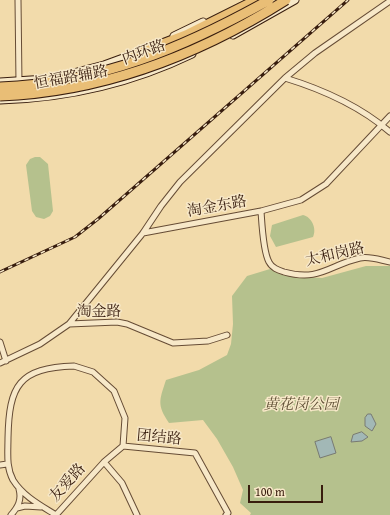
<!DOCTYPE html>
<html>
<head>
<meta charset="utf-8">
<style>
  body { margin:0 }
  #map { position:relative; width:390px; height:515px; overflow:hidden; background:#f2dbab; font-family:"Gentium Book Plus",serif }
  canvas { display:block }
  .scale { position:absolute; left:248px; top:485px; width:75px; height:18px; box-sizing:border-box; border:2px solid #381d0e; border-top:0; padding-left:5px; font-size:12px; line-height:14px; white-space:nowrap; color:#381d0e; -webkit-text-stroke:3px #f7e8c8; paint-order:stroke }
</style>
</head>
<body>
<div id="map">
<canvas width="390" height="515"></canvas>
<div class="scale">100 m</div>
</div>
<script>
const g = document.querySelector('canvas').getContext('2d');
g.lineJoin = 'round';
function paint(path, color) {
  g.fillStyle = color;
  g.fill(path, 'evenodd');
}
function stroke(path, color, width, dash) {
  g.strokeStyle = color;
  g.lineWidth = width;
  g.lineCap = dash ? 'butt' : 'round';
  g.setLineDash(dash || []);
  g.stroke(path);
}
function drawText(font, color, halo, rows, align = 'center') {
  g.font = font + ' "Gentium Book Plus","Noto Serif SC",serif';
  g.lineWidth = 3;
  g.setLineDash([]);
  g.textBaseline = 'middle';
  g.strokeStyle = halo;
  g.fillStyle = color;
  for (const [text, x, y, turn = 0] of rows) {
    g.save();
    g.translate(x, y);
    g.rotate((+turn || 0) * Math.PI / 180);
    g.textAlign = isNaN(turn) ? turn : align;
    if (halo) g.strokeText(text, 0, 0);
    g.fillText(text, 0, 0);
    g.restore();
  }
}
const green = new Path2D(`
  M35,157H40L48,164L53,211L50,216L44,219L36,217L32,211L26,165L30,159Z
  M303,215C312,217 317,229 313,237L276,247L270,236L272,225Z
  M366,266H390V515H250L251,513L240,503L243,490L233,467L217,439L203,420L169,423C157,405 159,401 166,380L199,370L227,355L231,344L233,324L232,296L247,276L270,269L292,276L322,278Z`);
const water = new Path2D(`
  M368,414H371L376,424L372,431L365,426V418Z
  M362,432L368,437L362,441L351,442L353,435Z
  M331,437L336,453L320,458L315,442Z`);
const street = new Path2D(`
  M18,0L19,83
  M285,78L315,53L390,1
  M261,211C262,225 263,251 269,262C272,268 278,270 284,272C320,282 329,265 360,258C370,256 380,260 390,262
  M143,233L261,211L301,200L326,184L390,116
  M69,324L143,233L161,206L180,182L285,78C321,89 361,107 390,132
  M0,342L6,361
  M0,363L40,344L69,324L117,322L127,324L173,343L208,341L227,335
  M74,366L93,372L114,391L125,418L123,446L104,462L56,515C40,505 23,496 13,480C6,467 8,453 8,438C9,385 19,368 74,366Z
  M123,446L195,453L228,513L226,515
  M104,462L122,483L137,515
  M0,465L7,464
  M17,508L25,506L41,507
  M11,515C18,507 22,500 19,489`);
const secondary = new Path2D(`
  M233,35L295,0
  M174,36L203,22
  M62,76L104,65L134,54
  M0,82L46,79
  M0,100C67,98 132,83 192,54`);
const highway = new Path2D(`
  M131,56L186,35L256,0`);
const rail = new Path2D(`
  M0,272L75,237L98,219L348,0`);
const highwayBridge = new Path2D(`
  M0,87C100,83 183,48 269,0
  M0,96C103,92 199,55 286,0`);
const streetNames = [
  ["内环路",144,53,-20],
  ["恒福路辅路",71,78,-10],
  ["淘金东路",217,207,-10],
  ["太和岗路",335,255,-13],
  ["淘金路",99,312],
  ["团结路",159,438,5],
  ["友爱路",68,483,-48]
];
const parkNames = [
  ["黄花岗公园",301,405]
];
paint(green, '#b5c18d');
paint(water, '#a2b8b6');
stroke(water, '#787a73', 1);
stroke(street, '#664c35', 7);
stroke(secondary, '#381d0e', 9);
stroke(highway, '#381d0e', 11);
stroke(street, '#f7e8c8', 5);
stroke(secondary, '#f7e8c8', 7);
stroke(highway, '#e9be76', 9);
stroke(rail, '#381d0e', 3);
stroke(rail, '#f7e8c8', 1.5, [4.5]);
stroke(highwayBridge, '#381d0e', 11, []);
stroke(highwayBridge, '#e9be76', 9);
drawText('15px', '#381d0e', '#f7e8c8', streetNames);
drawText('italic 15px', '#5e4e34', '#f7e8c8', parkNames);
</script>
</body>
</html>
